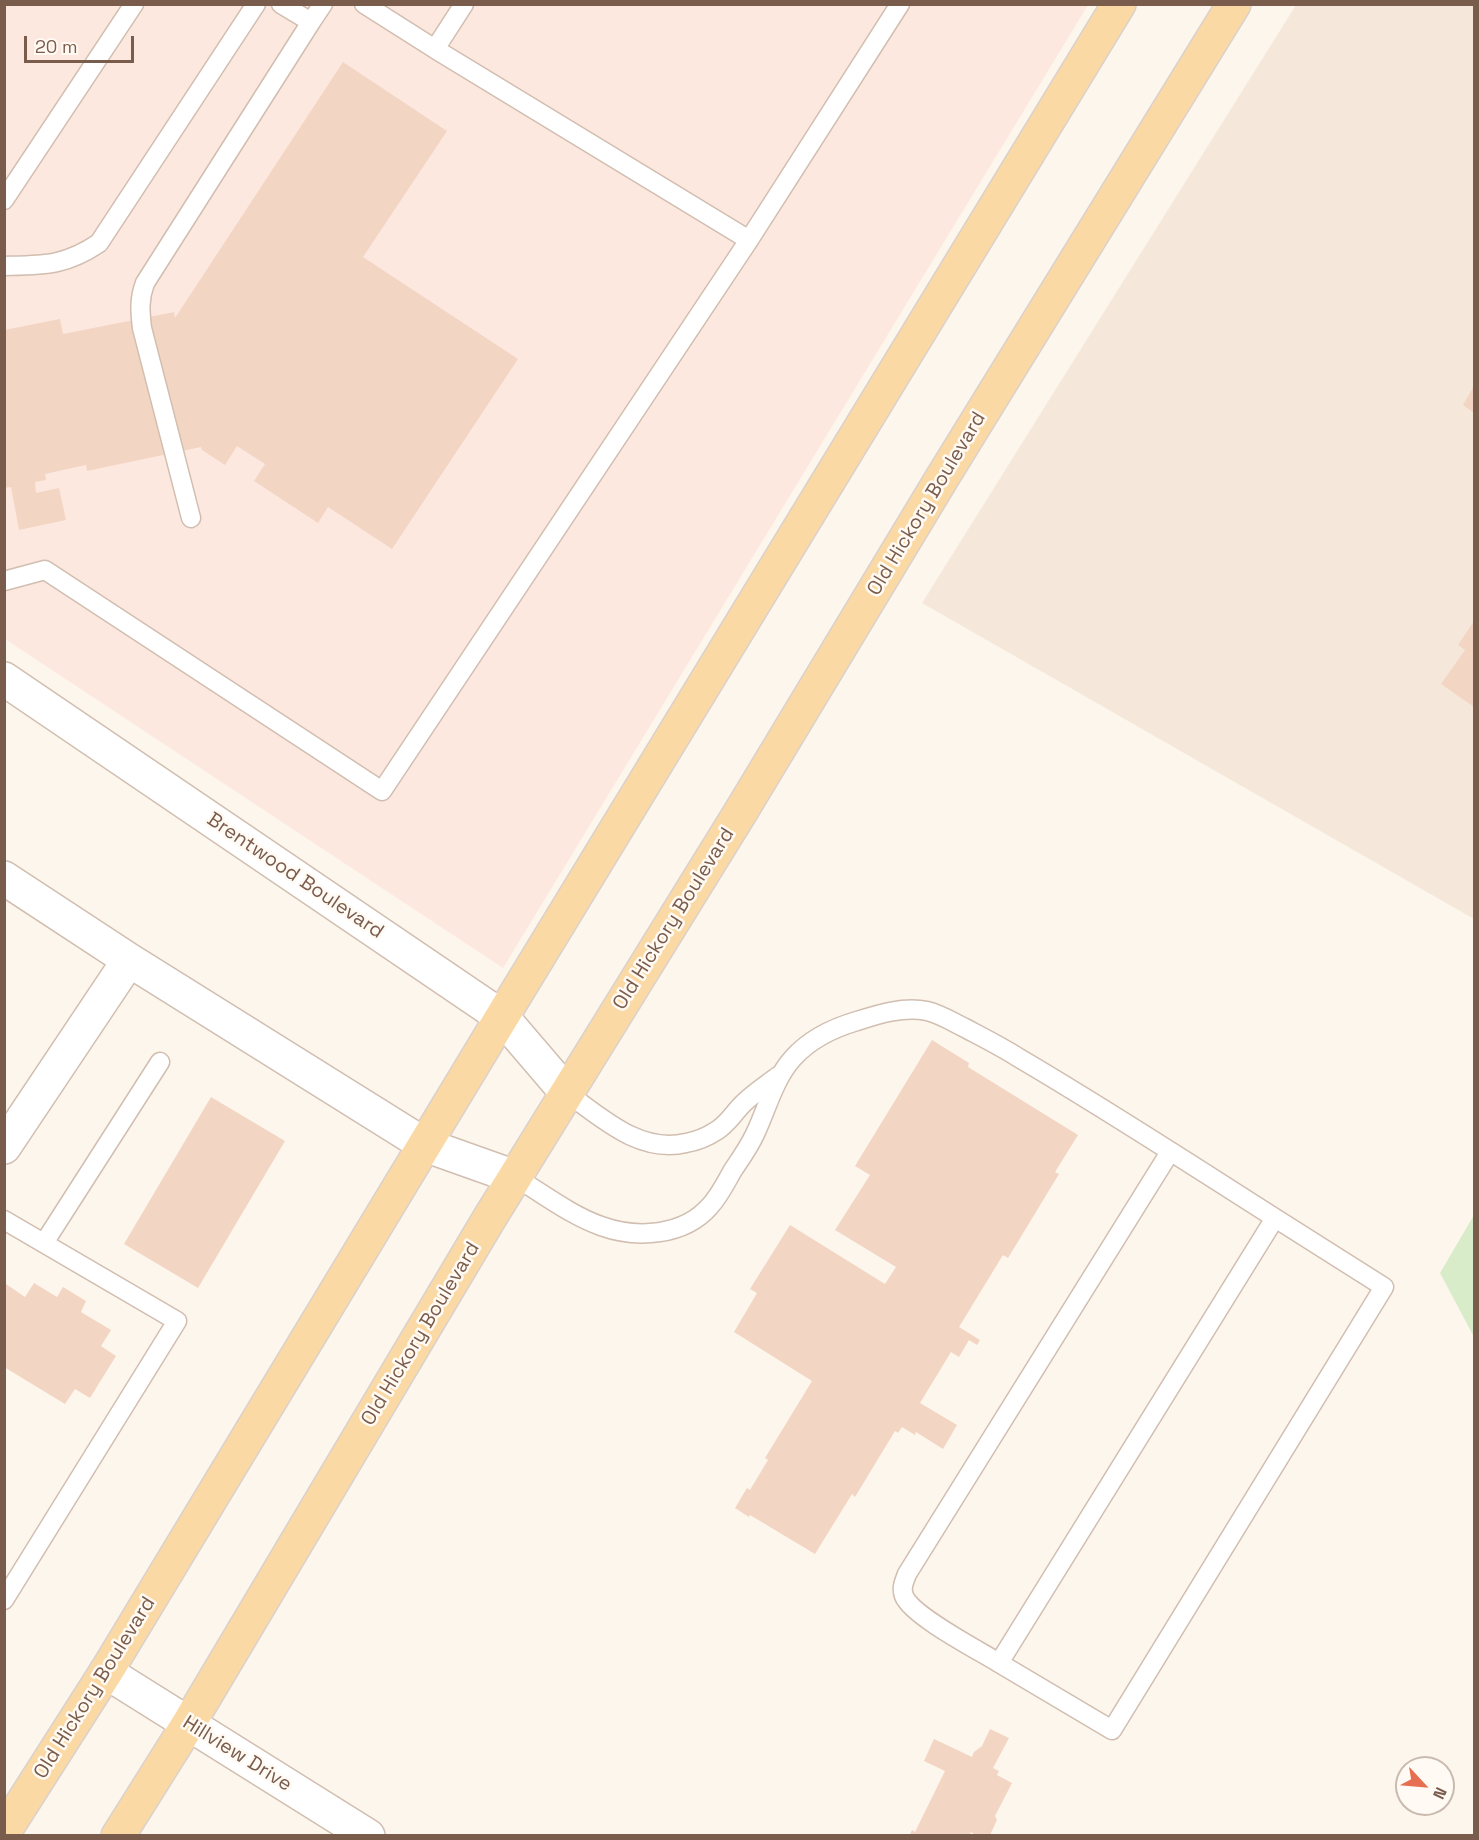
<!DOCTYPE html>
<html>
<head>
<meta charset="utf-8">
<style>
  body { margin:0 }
  #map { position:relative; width:1479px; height:1840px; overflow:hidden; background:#fdf6ec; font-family:"Space Grotesk",sans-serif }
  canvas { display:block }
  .frame { position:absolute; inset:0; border:6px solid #7a5c4d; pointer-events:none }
  .north { position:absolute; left:1395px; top:1756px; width:60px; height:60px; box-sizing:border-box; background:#fffaf3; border:2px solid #cabbb1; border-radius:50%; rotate:116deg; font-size:16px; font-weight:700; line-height:24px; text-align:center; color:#7a5c4d }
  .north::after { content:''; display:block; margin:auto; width:21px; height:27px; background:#e76f51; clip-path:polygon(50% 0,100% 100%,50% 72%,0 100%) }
  .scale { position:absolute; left:24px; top:36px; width:110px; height:27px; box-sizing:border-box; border:3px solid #7a5c4d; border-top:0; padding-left:8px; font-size:18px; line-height:21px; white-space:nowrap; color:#7a5c4d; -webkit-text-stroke:4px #fffaf3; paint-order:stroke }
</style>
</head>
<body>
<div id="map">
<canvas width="1479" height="1840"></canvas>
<div class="frame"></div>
<div class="north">N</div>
<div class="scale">20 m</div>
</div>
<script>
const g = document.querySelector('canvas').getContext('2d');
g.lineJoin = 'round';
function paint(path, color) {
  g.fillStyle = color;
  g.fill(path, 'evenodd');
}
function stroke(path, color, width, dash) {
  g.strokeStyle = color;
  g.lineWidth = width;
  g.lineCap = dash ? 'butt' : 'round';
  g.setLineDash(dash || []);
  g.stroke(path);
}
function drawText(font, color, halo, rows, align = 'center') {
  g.font = font + ' "Space Grotesk",sans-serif';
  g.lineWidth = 5;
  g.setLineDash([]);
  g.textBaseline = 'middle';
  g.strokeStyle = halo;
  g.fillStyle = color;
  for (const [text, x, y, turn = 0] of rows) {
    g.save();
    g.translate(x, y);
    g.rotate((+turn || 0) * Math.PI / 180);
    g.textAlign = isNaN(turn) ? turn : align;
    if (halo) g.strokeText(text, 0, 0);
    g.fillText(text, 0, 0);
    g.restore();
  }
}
const residential = new Path2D(`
  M1296,5H1474V919L922,603Z`);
const commercial = new Path2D(`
  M4,5H1088L503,968L5,639Z`);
const green = new Path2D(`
  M1474,1215V1337L1440,1273Z`);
const building = new Path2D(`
  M343,62L447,131L363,257L518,359L392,549L328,507L318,523L254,481L265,464L237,446L225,465L202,450L201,447L87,471L86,465L45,474L46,480L35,482L36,493L59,488L66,520L19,530L11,487L4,488V330L60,319L63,334L174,312L175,318Z
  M1474,386V413L1463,405Z
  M1474,621V707L1441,684L1465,650L1458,645Z
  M932,1040L969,1063L968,1067L1078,1135L1055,1172L1059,1174L1008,1258L1003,1255L959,1327L980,1340L977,1345L969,1340L959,1357L951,1352L920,1403L957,1425L943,1449L916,1432L915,1435L902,1427L898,1433L895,1431L855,1497L852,1494L815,1554L750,1515L749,1517L735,1508L747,1488L750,1490L768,1460L765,1458L812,1381L734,1332L757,1293L750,1289L790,1225L885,1284L896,1267L835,1230L870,1175L855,1166Z
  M211,1097L285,1141L198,1288L124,1244Z
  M34,1283L57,1297L63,1287L86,1301L81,1312L111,1330L101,1346L116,1356L90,1398L75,1389L65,1404L4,1367V1286L6,1284L25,1297Z
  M990,1729L1009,1738L993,1768L999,1771L997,1775L1012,1783L995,1816L997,1820L990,1835L977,1836L971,1832L969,1836H909L912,1830L915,1832L945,1771L924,1761L934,1739L972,1757L974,1752L982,1746Z`);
const service = new Path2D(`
  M281,4L311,22L323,4
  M364,4L435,49L464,4
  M435,49L749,240
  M4,200L134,4
  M4,266C44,265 65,266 99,243L256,4
  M191,518L142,328C140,311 139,299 145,283L311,22
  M4,581L45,570L382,791L749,240L900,4
  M567,1093C602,1118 640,1154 686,1143C697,1141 707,1137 716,1131C726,1125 731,1117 739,1108C749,1096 765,1086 778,1076
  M515,1177C542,1193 570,1215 601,1226C637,1239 684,1236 710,1206C720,1195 726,1182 733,1170C741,1158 749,1147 755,1134C767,1109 774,1079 793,1058C810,1039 833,1028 857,1021C879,1014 904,1006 927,1011C940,1014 953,1022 965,1028C984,1038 1002,1047 1019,1058C1106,1109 1190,1164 1275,1218L999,1663C978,1650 912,1616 904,1596C901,1588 904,1582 907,1574L1170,1152
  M4,1220L177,1321L4,1600
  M44,1243L160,1062
  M999,1663L1112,1730L1384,1287L1275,1218`);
const minor = new Path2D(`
  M4,679L502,1017L567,1093
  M4,878L129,960L425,1145L515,1177
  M4,1147L129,960
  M106,1672L368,1836`);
const primary = new Path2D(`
  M4,1832L106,1672L517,992L1119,4
  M118,1836L189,1723L489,1219L740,813L942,478L1234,4`);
const streetNames = [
  ["Old Hickory Boulevard",927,504,-59],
  ["Brentwood Boulevard",295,876,34],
  ["Old Hickory Boulevard",674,919,-58],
  ["Old Hickory Boulevard",421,1334,-59],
  ["Old Hickory Boulevard",95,1688,-58],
  ["Hillview Drive",237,1754,32]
];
paint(residential, '#f5e8da');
paint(commercial, '#fde8e0');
paint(green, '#d8ecc9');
paint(building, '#f3d5c3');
stroke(service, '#d1beb0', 21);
stroke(minor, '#d1beb0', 36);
stroke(primary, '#dad1cd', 36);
stroke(service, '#fff', 18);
stroke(minor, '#fff', 33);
stroke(primary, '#fbd9a5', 33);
drawText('20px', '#7a5c4d', '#fffaf3', streetNames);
</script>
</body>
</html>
